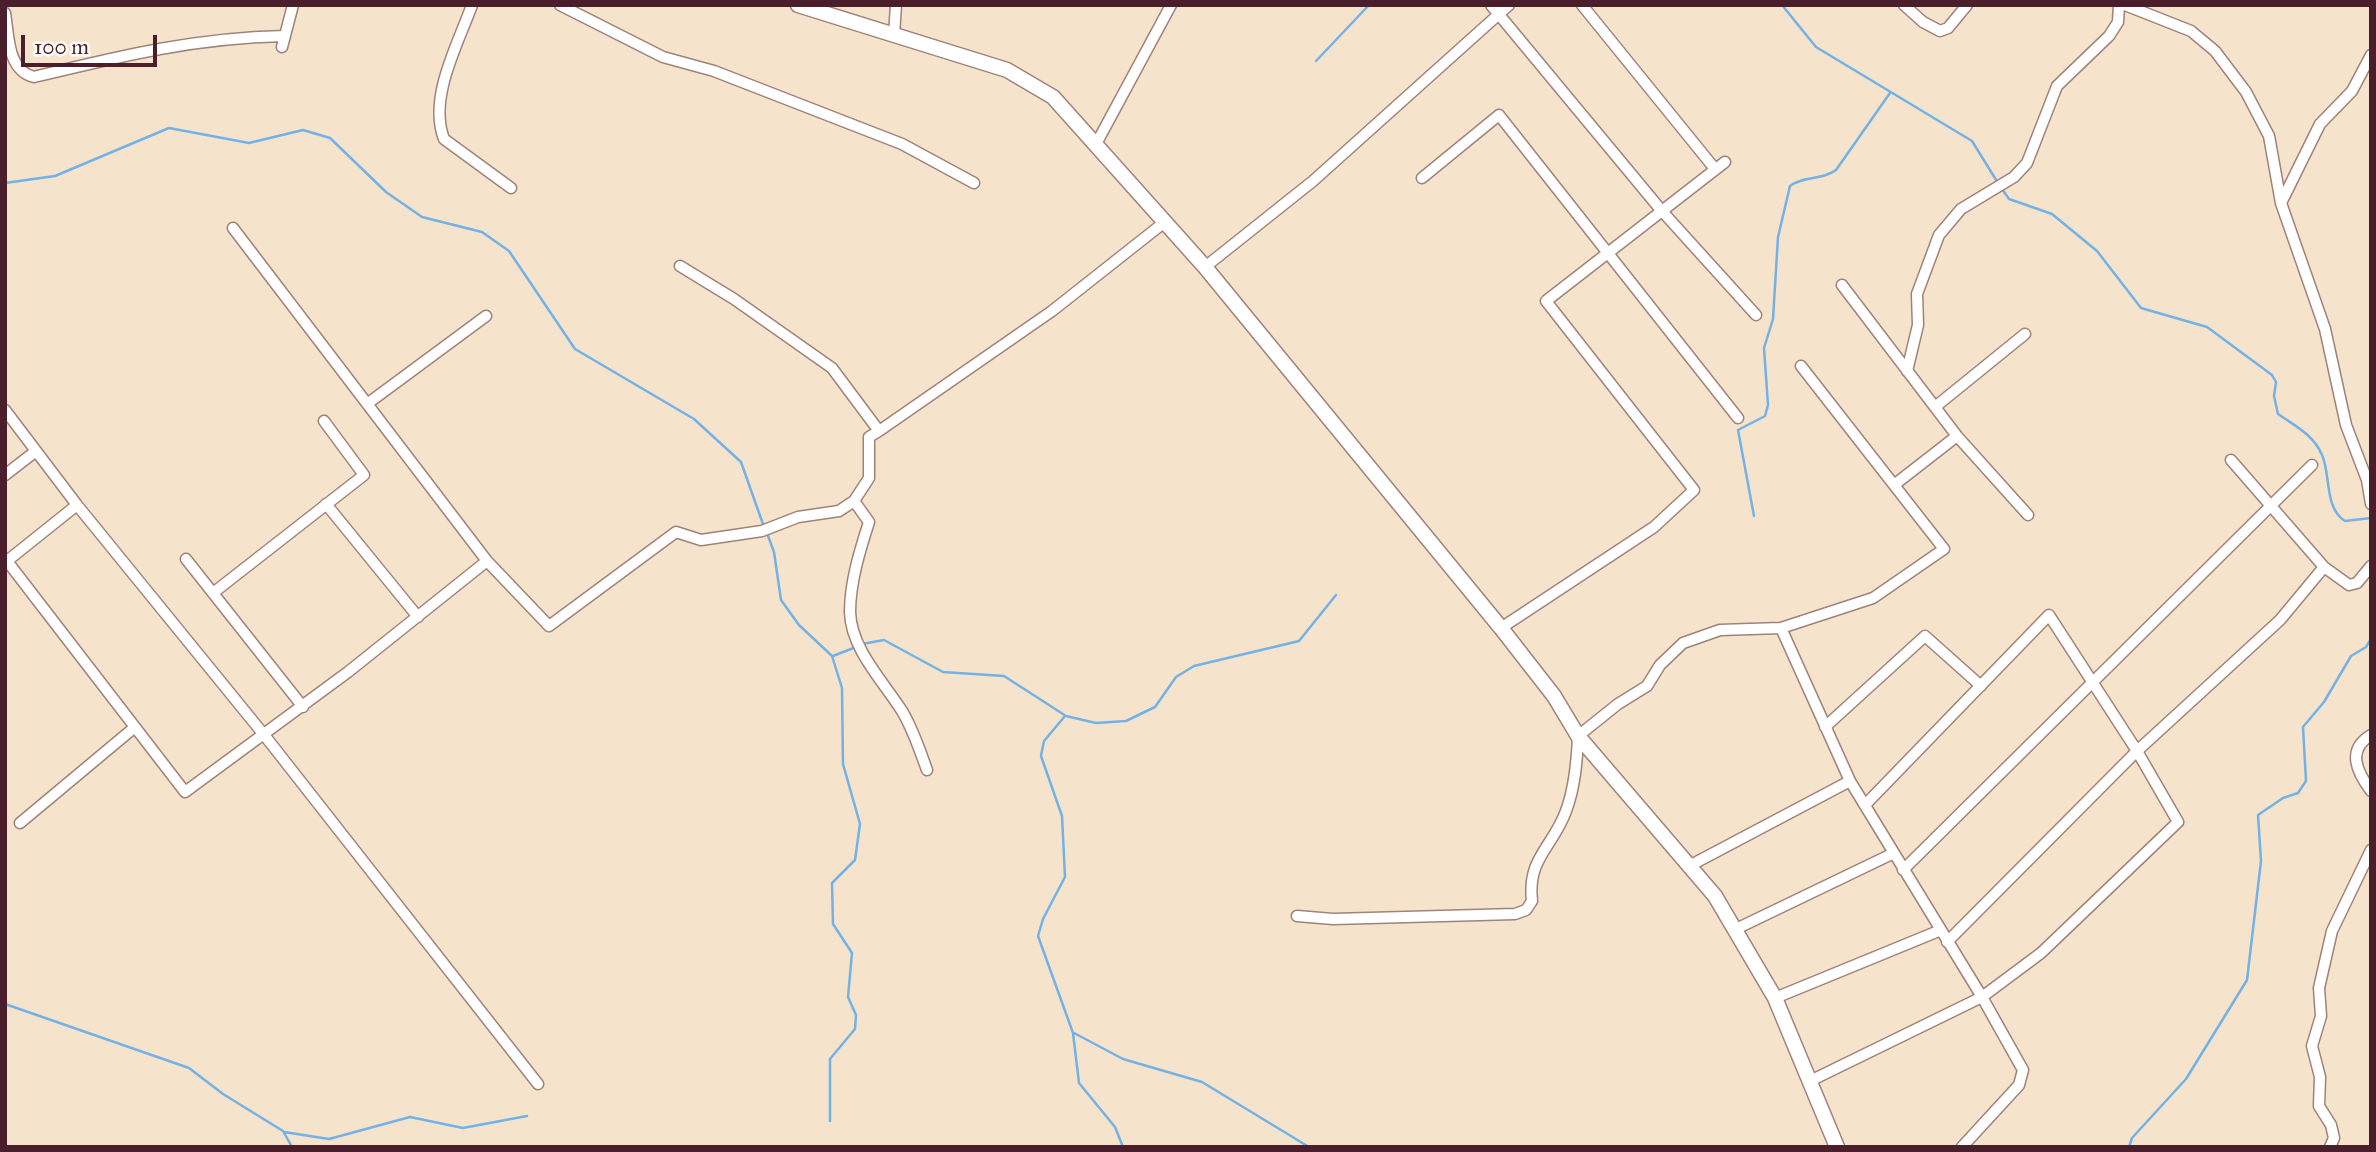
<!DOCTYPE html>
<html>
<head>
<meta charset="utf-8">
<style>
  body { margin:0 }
  #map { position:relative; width:2376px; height:1152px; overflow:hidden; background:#f5e4cb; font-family:"IM FELL Great Primer",serif }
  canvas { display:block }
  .frame { position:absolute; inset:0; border:7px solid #4a1f2b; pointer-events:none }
  .scale { position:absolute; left:21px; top:35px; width:136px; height:32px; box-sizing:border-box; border:4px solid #4a1f2b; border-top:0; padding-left:9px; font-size:21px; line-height:24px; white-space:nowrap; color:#4a1f2b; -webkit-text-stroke:5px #fdfcf7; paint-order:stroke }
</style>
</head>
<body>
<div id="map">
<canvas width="2376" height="1152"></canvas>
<div class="frame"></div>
<div class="scale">100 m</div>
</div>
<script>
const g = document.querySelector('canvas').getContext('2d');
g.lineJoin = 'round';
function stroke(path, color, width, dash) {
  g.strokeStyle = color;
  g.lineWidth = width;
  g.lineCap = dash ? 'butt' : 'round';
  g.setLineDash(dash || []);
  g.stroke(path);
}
const stream = new Path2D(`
  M1782,5L1816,47L1972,141L1998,183
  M1316,61L1369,5
  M5,183L55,176L169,128L249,143L303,130L330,138L386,192L422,217L482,232L509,251L575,349L694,419L741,462L764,527
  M2002,189L2009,199L2052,214L2097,251L2141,308L2207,327L2272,375L2276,382L2274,396L2278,414C2295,426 2314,435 2322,455C2331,475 2324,508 2345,521L2371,518
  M1754,516L1738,430L1765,416L1768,405L1764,348L1773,319L1778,237L1790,186C1805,175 1821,181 1836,170L1890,93
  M767,533L774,552L781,600L799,625L832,656L842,688L843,764L860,824L855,860L832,883L833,924L852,953L848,997L856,1015L855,1029L830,1059V1121
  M862,644L884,640L943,672L1004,676L1066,716L1096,723L1126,721L1155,707L1176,677L1194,666L1299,641L1336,595
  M833,656L856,647
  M1065,716L1044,741L1041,756L1062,816L1065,877L1043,919L1038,936L1073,1033L1079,1083L1115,1127L1123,1147
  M5,1004L189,1068L223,1094L283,1131L292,1147
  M1074,1033L1123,1059L1202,1082L1309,1147
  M284,1132L329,1139L410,1117L463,1128L527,1116
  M2129,1147L2132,1138L2186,1079L2247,980L2261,861L2258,815L2283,798L2298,793L2306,781L2303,727L2324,702L2351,656L2366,647L2371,639`);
const minor = new Path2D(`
  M472,5C458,44 428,98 444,139L511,188
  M560,5L663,57L714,71L902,144L974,183
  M1491,5L1661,210L1756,315
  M1582,5L1715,169
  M1904,5L1923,22L1940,31L1948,28L1967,5
  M2125,5L2191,31L2215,51L2246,92L2269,136L2281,203L2325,329L2346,425L2367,480L2371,504
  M5,13C9,36 7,70 34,77C121,56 193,38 284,36
  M894,35L896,5
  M282,47L293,5
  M1095,146L1171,5
  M1422,178L1499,115L1738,418
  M2281,203L2320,124L2352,91L2371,55
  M233,228L487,561L549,626L676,532L701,540L762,531L798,517L839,511L854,501
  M680,266L734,299L832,368L879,431L1052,311L1166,221
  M1205,267L1313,181L1509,5
  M1842,285L1957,436L2028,515
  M1907,371L1918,325L1917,294L1939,235L1961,209L2014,177L2027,163L2057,86L2109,36L2118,22L2119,5
  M367,404L486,316
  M1935,407L2025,334
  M5,410L77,505L265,736L538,1084
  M879,431L869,437V478L854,501L869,522C860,550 850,582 850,612C851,649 883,681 902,711C913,729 920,751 927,770
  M2231,460L2324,567L2349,585L2357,583L2371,566
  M5,475L36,451
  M1894,485L1957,436
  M326,504L418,617
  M77,505L7,561L185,792L348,672L487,561
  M186,559L303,707
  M213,593L364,475L324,421
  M1501,628L1654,527L1694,490L1546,301L1725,162
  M1781,628L1850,781L1982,997L2023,1070L2019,1085L1962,1147
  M1825,727L1925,636L1981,686
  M2371,735C2346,750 2357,772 2371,791
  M20,823L135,727
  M1691,865L1850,781
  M1903,870L2312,465
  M1297,916L1333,919L1515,914L1526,910L1532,901C1527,858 1553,847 1566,811C1575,787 1577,761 1578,736L1618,704L1647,686L1660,665L1683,643L1720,630L1781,628L1873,598L1944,549L1801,366
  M1736,929L1894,853
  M1947,942L2137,751L2280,620L2324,567
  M1775,998L1941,930
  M1810,1081L1982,997L2041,953L2178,822L2137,751L2049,615L1865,805
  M2330,1147L2334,1138L2331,1125L2319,1106L2320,1077L2312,1046L2321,1016L2319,988L2332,931L2371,850`);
const tertiary = new Path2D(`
  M798,5L1007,70L1053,97L1205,267L1501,628L1554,696L1578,736L1715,896L1775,998L1837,1147`);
stroke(stream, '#73b2e6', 2.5);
stroke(minor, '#a0827b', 13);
stroke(tertiary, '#a0827b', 17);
stroke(minor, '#fff', 10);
stroke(tertiary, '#fff', 14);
</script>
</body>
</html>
